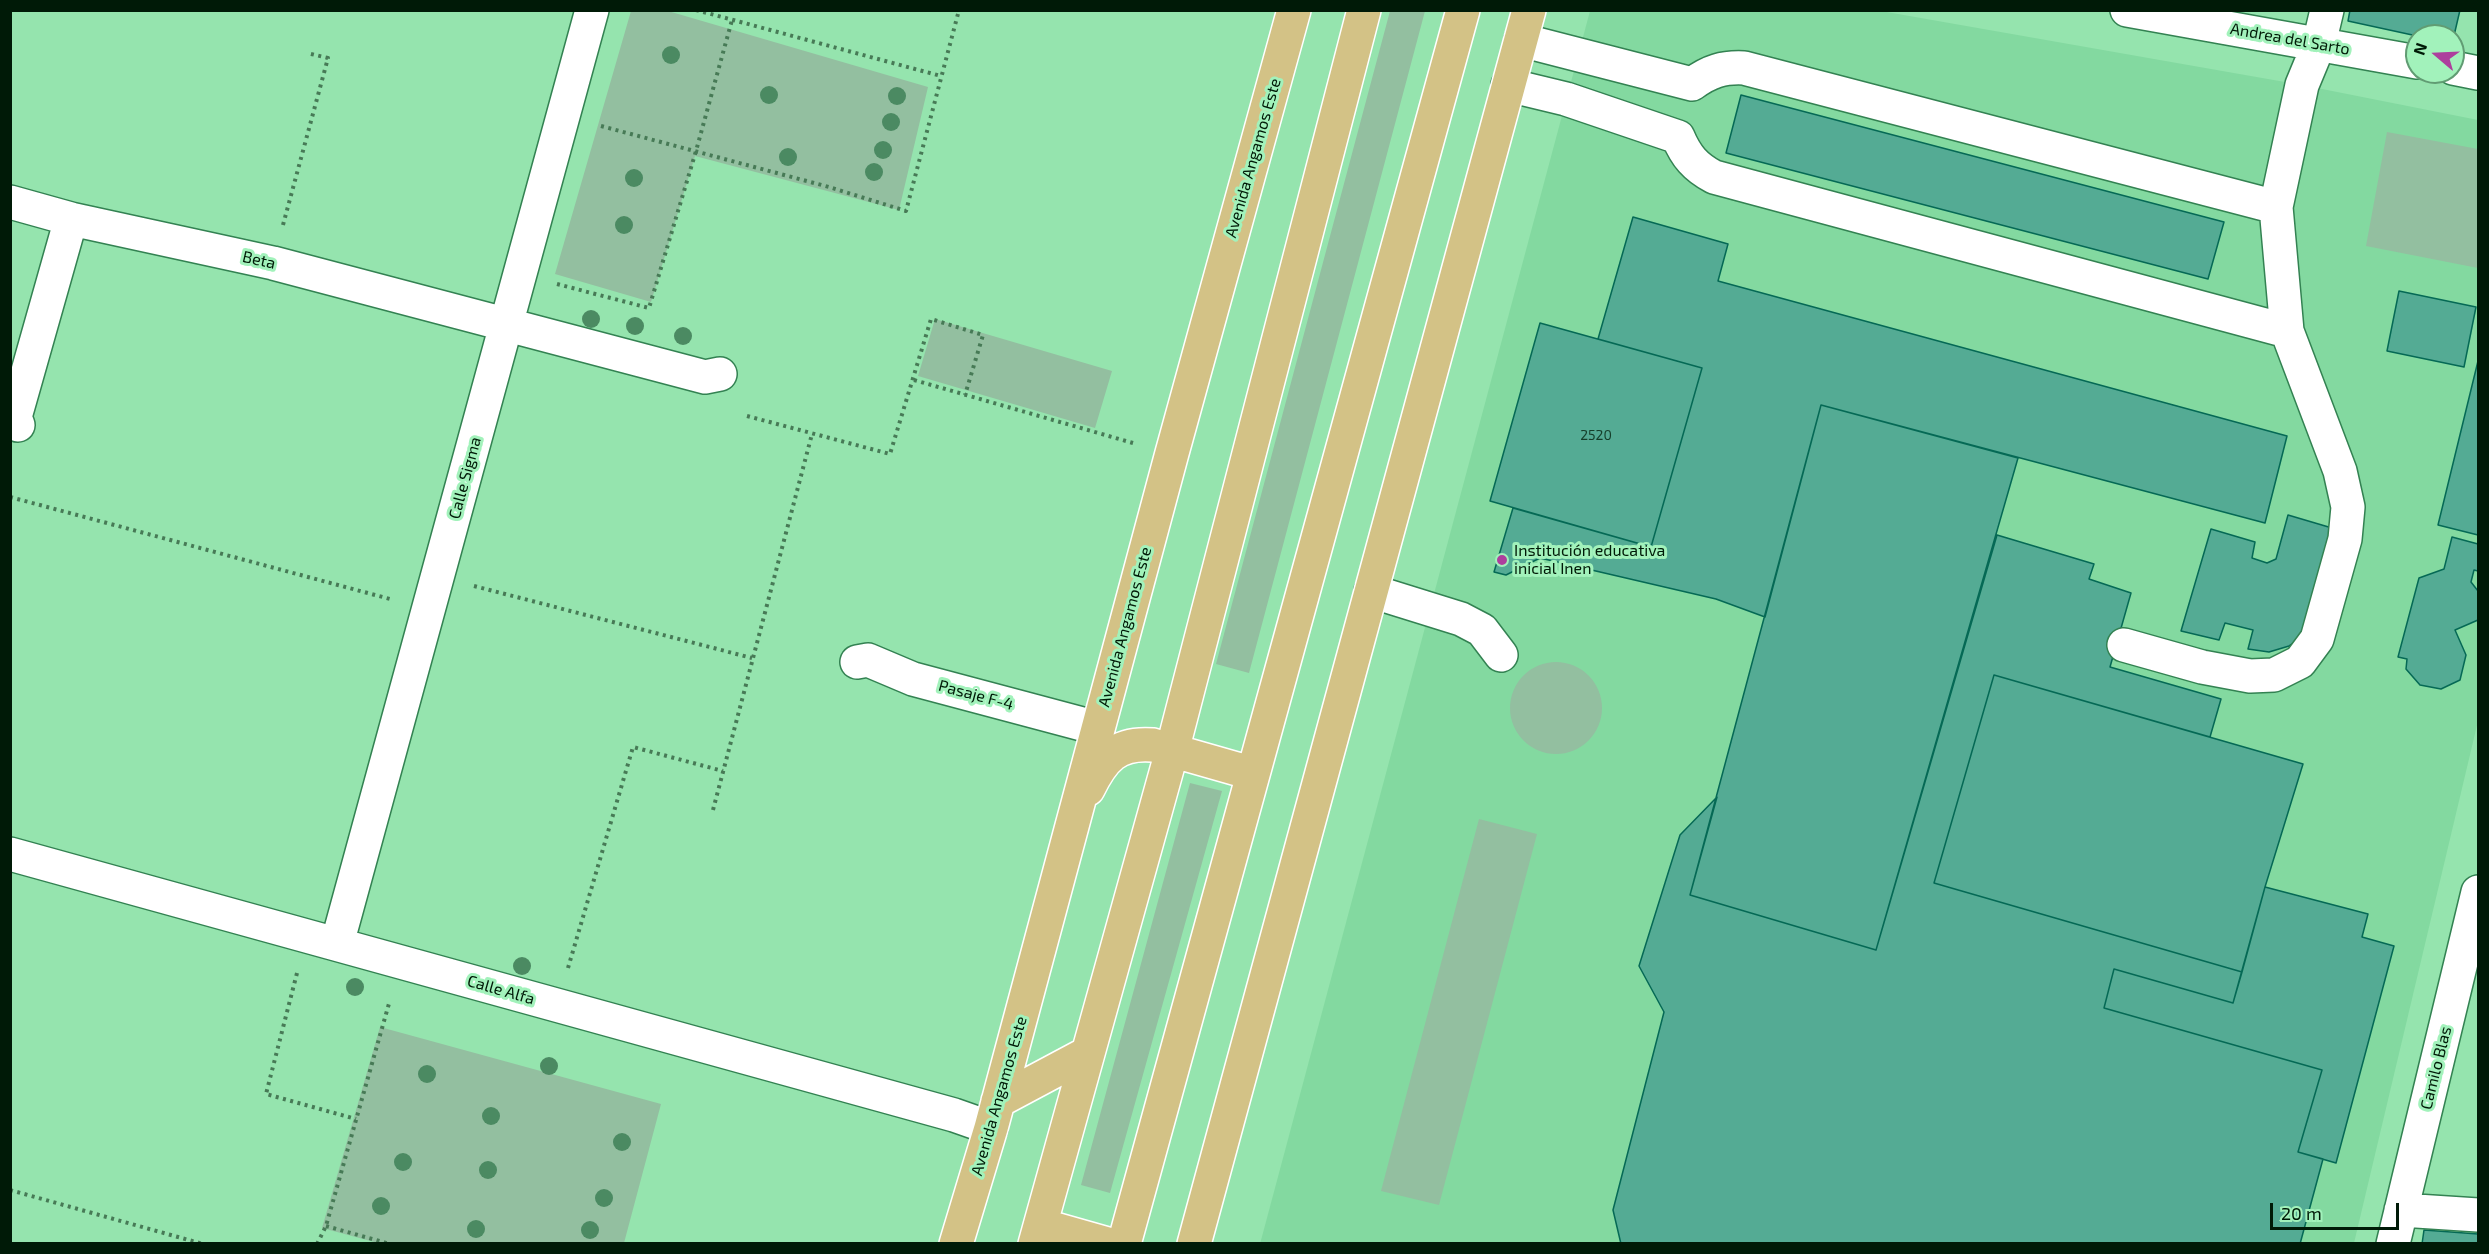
<!DOCTYPE html>
<html>
<head>
<meta charset="utf-8">
<style>
  body { margin:0 }
  #map { position:relative; width:2489px; height:1254px; overflow:hidden; background:#95e4ae; font-family:"Exo 2",sans-serif }
  canvas { display:block }
  .frame { position:absolute; inset:0; border:12px solid #001a07; pointer-events:none }
  .north { position:absolute; left:2405px; top:24px; width:60px; height:60px; box-sizing:border-box; background:#a2f2bb; border:2px solid #619c73; border-radius:50%; rotate:289deg; font-size:16px; font-weight:700; line-height:24px; text-align:center; color:#001a07 }
  .north::after { content:''; display:block; margin:auto; width:21px; height:27px; background:#ad3f9d; clip-path:polygon(50% 0,100% 100%,50% 72%,0 100%) }
  .scale { position:absolute; left:2270px; top:1203px; width:129px; height:27px; box-sizing:border-box; border:3px solid #001a07; border-top:0; padding-left:8px; font-size:18px; line-height:21px; white-space:nowrap; color:#001a07; -webkit-text-stroke:4px #a2f2bb; paint-order:stroke }
</style>
</head>
<body>
<div id="map">
<canvas width="2489" height="1254"></canvas>
<div class="frame"></div>
<div class="north">N</div>
<div class="scale">20 m</div>
</div>
<script>
const g = document.querySelector('canvas').getContext('2d');
g.lineJoin = 'round';
function paint(path, color) {
  g.fillStyle = color;
  g.fill(path, 'evenodd');
}
function stroke(path, color, width, dash) {
  g.strokeStyle = color;
  g.lineWidth = width;
  g.lineCap = dash ? 'butt' : 'round';
  g.setLineDash(dash || []);
  g.stroke(path);
}
function drawText(font, color, halo, rows, align = 'center') {
  g.font = font + ' "Exo 2",sans-serif';
  g.lineWidth = 6;
  g.setLineDash([]);
  g.textBaseline = 'middle';
  g.strokeStyle = halo;
  g.fillStyle = color;
  for (const [text, x, y, turn = 0] of rows) {
    g.save();
    g.translate(x, y);
    g.rotate((+turn || 0) * Math.PI / 180);
    g.textAlign = isNaN(turn) ? turn : align;
    if (halo) g.strokeText(text, 0, 0);
    g.fillText(text, 0, 0);
    g.restore();
  }
}
const built = new Path2D(`
  M1590,11H1881L2302,85L2478,120V721L2354,1243L1260,1244Z`);
const green = new Path2D(`
  M631,11H668L928,87L899,210L695,156L651,302L555,274Z
  M1390,11H1425L1249,673L1216,664Z
  M2387,132L2478,149V268L2366,246Z
  M935,319L1112,371L1095,428L918,376Z
  M1510 708a46 46 0 1 1 92 0a46 46 0 1 1-92 0Z
  M1190,783L1222,791L1110,1193L1081,1185Z
  M1479,819L1537,834L1439,1205L1381,1191Z
  M380,1027L661,1104L624,1243H378L322,1228Z`);
const building = new Path2D(`
  M2350,10H2460L2453,40V36H2417L2348,21Z
  M1741,95L2224,222L2208,279L1726,153Z
  M1633,217L1728,244L1718,281L2287,436L2265,523L1821,405L1765,617L1716,599L1540,558L1506,575L1494,572L1513,508L1651,547L1702,368L1598,339Z
  M2399,291L2476,307L2464,367L2387,351Z
  M1540,323L1702,368L1651,547L1490,501Z
  M2478,361V535L2438,525Z
  M1821,405L2018,458L1876,950L1690,895Z
  M2288,515L2332,528L2305,636L2289,646L2269,652L2248,649L2253,630L2225,623L2219,640L2181,631L2211,529L2255,542L2252,558L2267,563L2276,559Z
  M1997,535L2094,564L2089,579L2131,593L2110,667L2221,699L2210,737L1994,675L1934,883L2242,972L2233,1003L2114,969L2104,1008L2322,1070L2298,1152L2323,1159L2300,1244H1621L1613,1210L1664,1012L1639,966L1680,835L1717,797L1690,895L1876,950Z
  M2452,537L2478,544V571L2474,570L2471,582L2478,591V620L2455,630L2466,655L2460,680L2441,689L2420,685L2406,669L2407,659L2398,657L2419,578L2444,569Z
  M1994,675L2303,764L2265,887L2242,972L1934,883Z
  M2265,887L2368,914L2362,937L2394,946L2336,1163L2298,1152L2322,1070L2104,1008L2114,969L2233,1003Z
  M2424,1230L2478,1234V1244H2422Z`);
const path = new Path2D(`
  M696,10L941,76
  M601,126L829,187L906,211L959,10
  M283,225L328,58L307,53
  M557,284L649,308L696,151L732,20
  M914,380L1133,443
  M747,416L890,454L931,319L983,335L965,395
  M10,497L390,599
  M474,586L752,658
  M713,810L812,434
  M568,968L633,747L723,771
  M297,973L266,1094L356,1119
  M10,1190L203,1244
  M326,1226L390,1244
  M317,1244L326,1226L390,1000`);
const minor = new Path2D(`
  M2127,10L2417,62
  M1521,40L1692,84C1710,71 1723,67 1744,68L2276,207
  M2453,68L2478,73
  M1508,85L1566,99L1678,137C1686,156 1695,167 1714,177L2287,331
  M10,202L71,219L273,263L705,377L720,374
  M18,425L15,417L71,219
  M1371,591L1461,619L1482,630L1501,655
  M2124,645L2202,667L2250,676L2274,675L2300,662L2317,639L2345,539L2348,507L2340,471L2287,331L2276,207L2302,85L2319,44L2327,10
  M857,662L868,660L913,679L1097,728
  M10,854L954,1115L991,1128
  M337,944L592,10
  M2401,1210L2478,1215
  M2393,1244L2478,892`);
const major = new Path2D(`
  M1088,789C1103,758 1117,742 1153,745L1251,773
  M998,1101L1088,1053
  M1041,1225L1108,1244
  M956,1244L991,1128L1172,453L1294,10
  M1035,1244L1172,751L1364,10
  M1124,1244L1463,10
  M1194,1244L1529,10`);
const trees = [
  [671,55],
  [769,95],
  [897,96],
  [891,122],
  [883,150],
  [788,157],
  [874,172],
  [634,178],
  [624,225],
  [591,319],
  [635,326],
  [683,336],
  [522,966],
  [355,987],
  [549,1066],
  [427,1074],
  [491,1116],
  [622,1142],
  [403,1162],
  [488,1170],
  [604,1198],
  [381,1206],
  [476,1229],
  [590,1230]
];
const markers = [
  [1502,560,6,"#ad3f9d"]
];
const numberNames = [
  ["2520",1596,435]
];
const streetNames = [
  ["Andrea del Sarto",2290,39,10],
  ["Avenida Angamos Este",1253,158,-74],
  ["Beta",259,260,13],
  ["Calle Sigma",465,478,-75],
  ["Avenida Angamos Este",1125,627,-75],
  ["Pasaje F-4",976,695,15],
  ["Calle Alfa",501,990,16],
  ["Camilo Blas",2436,1068,-76],
  ["Avenida Angamos Este",999,1096,-74]
];
const poiNames = [
  ["Institución educativa",1514,551],
  ["inicial Inen",1514,569]
];
paint(built, '#83d9a0');
paint(green, '#93bfa0');
paint(building, '#54ab94');
stroke(building, '#056955', 1.5);
stroke(minor, '#338252', 36);
stroke(major, '#fff', 36);
stroke(path, '#477a56', 4, [3, 4.5]);
stroke(minor, '#fff', 33);
stroke(major, '#d3c286', 33);
g.fillStyle = '#4b8a62';
for (const [x, y] of trees) {
  g.beginPath();
  g.arc(x, y, 9, 0, 2 * Math.PI);
  g.fill();
}
for (const [x, y, r, color] of markers) {
  const dot = new Path2D();
  dot.arc(x, y, r, 0, 2 * Math.PI);
  g.fillStyle = color;
  g.fill(dot);
  stroke(dot, '#a2f2bb', 2);
}
drawText('14px', '#153e2a', null, numberNames);
drawText('16px', '#001a07', '#a2f2bb', streetNames);
drawText('16px', '#001a07', '#a2f2bb', poiNames, 'left');
</script>
</body>
</html>
